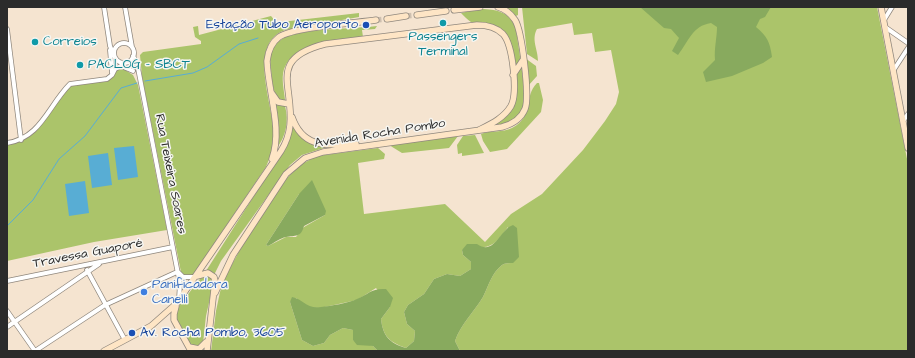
<!DOCTYPE html>
<html>
<head>
<meta charset="utf-8">
<style>
  body { margin:0 }
  #map { position:relative; width:915px; height:358px; overflow:hidden; background:#f5e4d0; font-family:"Architects Daughter",sans-serif }
  canvas { display:block }
  .frame { position:absolute; inset:0; border:8px solid #2b2b2b; pointer-events:none }
</style>
</head>
<body>
<div id="map">
<canvas width="915" height="358"></canvas>
<div class="frame"></div>
</div>
<script>
const g = document.querySelector('canvas').getContext('2d');
g.lineJoin = 'round';
function paint(path, color) {
  g.fillStyle = color;
  g.fill(path, 'evenodd');
}
function stroke(path, color, width, dash) {
  g.strokeStyle = color;
  g.lineWidth = width;
  g.lineCap = dash ? 'butt' : 'round';
  g.setLineDash(dash || []);
  g.stroke(path);
}
function drawText(font, color, halo, rows, align = 'center') {
  g.font = font + ' "Architects Daughter",sans-serif';
  g.lineWidth = 3;
  g.setLineDash([]);
  g.textBaseline = 'middle';
  g.strokeStyle = halo;
  g.fillStyle = color;
  for (const [text, x, y, turn = 0] of rows) {
    g.save();
    g.translate(x, y);
    g.rotate((+turn || 0) * Math.PI / 180);
    g.textAlign = isNaN(turn) ? turn : align;
    if (halo) g.strokeText(text, 0, 0);
    g.fillText(text, 0, 0);
    g.restore();
  }
}
const green = new Path2D(`
  M504,7H518V15L516,16Z
  M522,7H877L908,164V351H460L455,341C461,324 474,312 483,297C489,285 491,274 502,265C505,263 510,263 513,263L508,227C490,252 490,245 462,250L463,255L471,262V269L460,276L447,274L434,279L424,294L408,305L404,312L407,324L415,331L414,341L406,348C389,342 383,336 381,319L390,307L376,288L357,300L320,308L307,307L296,298L290,302L302,340L313,346L324,343L330,335L343,328L353,330V340L373,346L378,351H211L216,311L220,292L225,277L246,239L287,178L300,165L317,156L378,148L385,154L384,159L358,163L364,214L445,204L485,242L511,214L542,194L583,150L605,121L616,104L619,92L611,50L595,52L592,33L574,35L572,23L537,29C531,40 538,49 538,61L527,54ZM299,194L325,215L304,227L296,237H286L268,246L266,245Z
  M480,9C497,9 510,12 516,29C518,46 527,92 523,106C520,118 509,123 498,126L497,123L503,118L516,91L504,32C489,18 483,27 471,22C468,20 464,16 461,13Z
  M359,13V17L285,30C245,45 276,109 274,140C274,149 269,159 266,167L193,275L185,276L181,272L142,77L140,55L143,52L201,44V41L195,37L193,27L198,26L199,35L271,16L276,22H281Z
  M377,26L375,29L362,30L363,37C338,41 295,40 284,69C281,79 284,90 285,100L280,101C272,92 272,80 271,69C269,57 271,46 282,39C299,28 356,29 377,26Z
  M525,58L536,66L537,76L528,86Z
  M122,68L133,75L138,85L167,230L94,242L7,261V145C43,140 48,108 70,86L107,81L112,77L114,72Z
  M537,83H539L543,100L541,112L507,149L490,152L483,141L481,134C491,130 502,133 512,128C535,116 523,97 537,83Z
  M274,100L279,105L285,106C289,121 286,136 277,148Z
  M293,126L299,134L327,147L302,155L290,165L221,261L214,275L206,271L289,141Z
  M475,135L484,153L462,156V153L458,154L457,145L463,136Z
  M458,136L449,148L402,153L389,145Z
  M203,275L211,277L213,285L206,316L203,343L199,347L191,345L176,321L175,311Z`);
const forest = new Path2D(`
  M640,7H771L765,17L760,19L756,27C767,36 770,42 772,57L763,63L732,76L706,82L703,72L715,60C714,48 717,38 717,27L711,23C692,26 689,41 678,55L672,51L679,38L671,29L664,28Z
  M312,180L326,211L325,215L304,226C301,238 295,235 286,237C280,238 274,243 268,246L266,245L299,194Z
  M513,225L517,228L519,257L513,263C510,263 505,263 502,265C491,274 489,285 483,297C474,312 461,324 455,341L460,351H378L373,346L357,345L353,340V330L343,328L330,335L324,343L313,346L302,340L290,302L292,297C303,299 306,309 321,307C330,306 349,303 357,299C369,294 371,288 386,289L393,298L390,307L381,319C383,336 389,343 406,348L414,341L415,331L407,324L404,312L408,305L424,294L434,279L447,274L460,276L471,269V262L463,255L462,250L467,244H477C495,256 499,230 513,225Z`);
const water = new Path2D(`
  M134,146L138,177L118,180L114,148Z
  M108,153L112,185L92,188L88,156Z
  M85,181L89,213L69,216L65,184Z`);
const stream = new Path2D(`
  M145,81L193,73L207,67L239,44L258,38
  M7,226L33,200L59,159L85,136L121,88L137,83`);
const secondaryTunnel = new Path2D(`
  M406,16L417,15
  M376,20L387,19`);
const minor = new Path2D(`
  M104,7L110,46L113,53
  M125,7L132,47
  M884,20L892,7
  M885,27L908,43
  M7,29L21,140
  M114 53a10 10 0 1 1 20 0a10 10 0 1 1-20 0Z
  M110,50L112,73
  M133,56L137,63L180,284L179,299
  M893,71L908,48
  M903,121L908,114
  M7,143C41,138 48,106 70,84L107,79L112,75L115,69L121,66L133,71
  M87,270L125,340
  M178,272L183,277H194
  M7,281L173,247
  M7,311L35,351
  M7,327L99,264
  M35,351L105,305L177,272`);
const secondary = new Path2D(`
  M881,7L908,148
  M454,10L480,7
  M417,15L446,11
  M387,19L406,16
  M513,75L523,60
  M271,92L278,102L289,104
  M292,117C303,149 327,145 356,144
  M272,159C283,129 268,92 267,61C268,52 271,43 279,37C293,27 356,23 376,20
  M197,276L208,273L214,277L215,281L207,351
  M215,293L233,255L286,174L305,158L323,152L502,127C513,124 521,119 525,109C530,97 522,31 515,20C511,14 505,9 498,7
  M176,306L174,314V320L191,351
  M189,347L199,349L206,342
  M104,351L151,326L177,303L281,151C286,143 289,135 290,125C294,85 267,59 325,44L477,25C487,25 496,27 503,34C513,45 518,93 511,106C504,118 491,124 479,130`);
const markers = [
  [443,23,4,"#0f9aa8"],
  [366,25,4,"#1a4fb4"],
  [35,42,4,"#0f9aa8"],
  [80,65,4,"#0f9aa8"],
  [144,292,4,"#3f7fe0"],
  [132,333,4,"#1a4fb4"]
];
const transitNames = [
  ["Estação Tubo Aeroporto",358,25],
  ["Av. Rocha Pombo, 3605",140,333,"left"]
];
const cultureNames = [
  ["Passengers",443,37,"center"],
  ["Terminal",443,52,"center"],
  ["Correios",43,42],
  ["PACLOG - SBCT",88,65]
];
const streetNames = [
  ["Avenida Rocha Pombo",380,134,-9],
  ["Rua Teixeira Soares",170,174,79],
  ["Travessa Guaporé",88,254,-11]
];
const shopNames = [
  ["Panificadora",152,285],
  ["Canelli",152,300]
];
paint(green, '#abc46a');
paint(forest, '#88aa5e');
paint(water, '#58add4');
stroke(stream, '#58add4', 1);
stroke(secondaryTunnel, '#cdbfaf', 5.5, [5.5, 3]);
stroke(minor, '#90887e', 5.5);
stroke(secondary, '#90887e', 7);
stroke(minor, '#fff', 4);
stroke(secondary, '#fee5c5', 5.5);
for (const [x, y, r, color] of markers) {
  const dot = new Path2D();
  dot.arc(x, y, r, 0, 2 * Math.PI);
  g.fillStyle = color;
  g.fill(dot);
  stroke(dot, '#f6f6f2', 1.5);
}
drawText('13px', '#164399', '#f6f6f2', transitNames, 'right');
drawText('13px', '#0d838f', '#f6f6f2', cultureNames, 'left');
drawText('13px', '#2b2b2b', '#f6f6f2', streetNames);
drawText('13px', '#366cbe', '#f6f6f2', shopNames, 'left');
</script>
</body>
</html>
